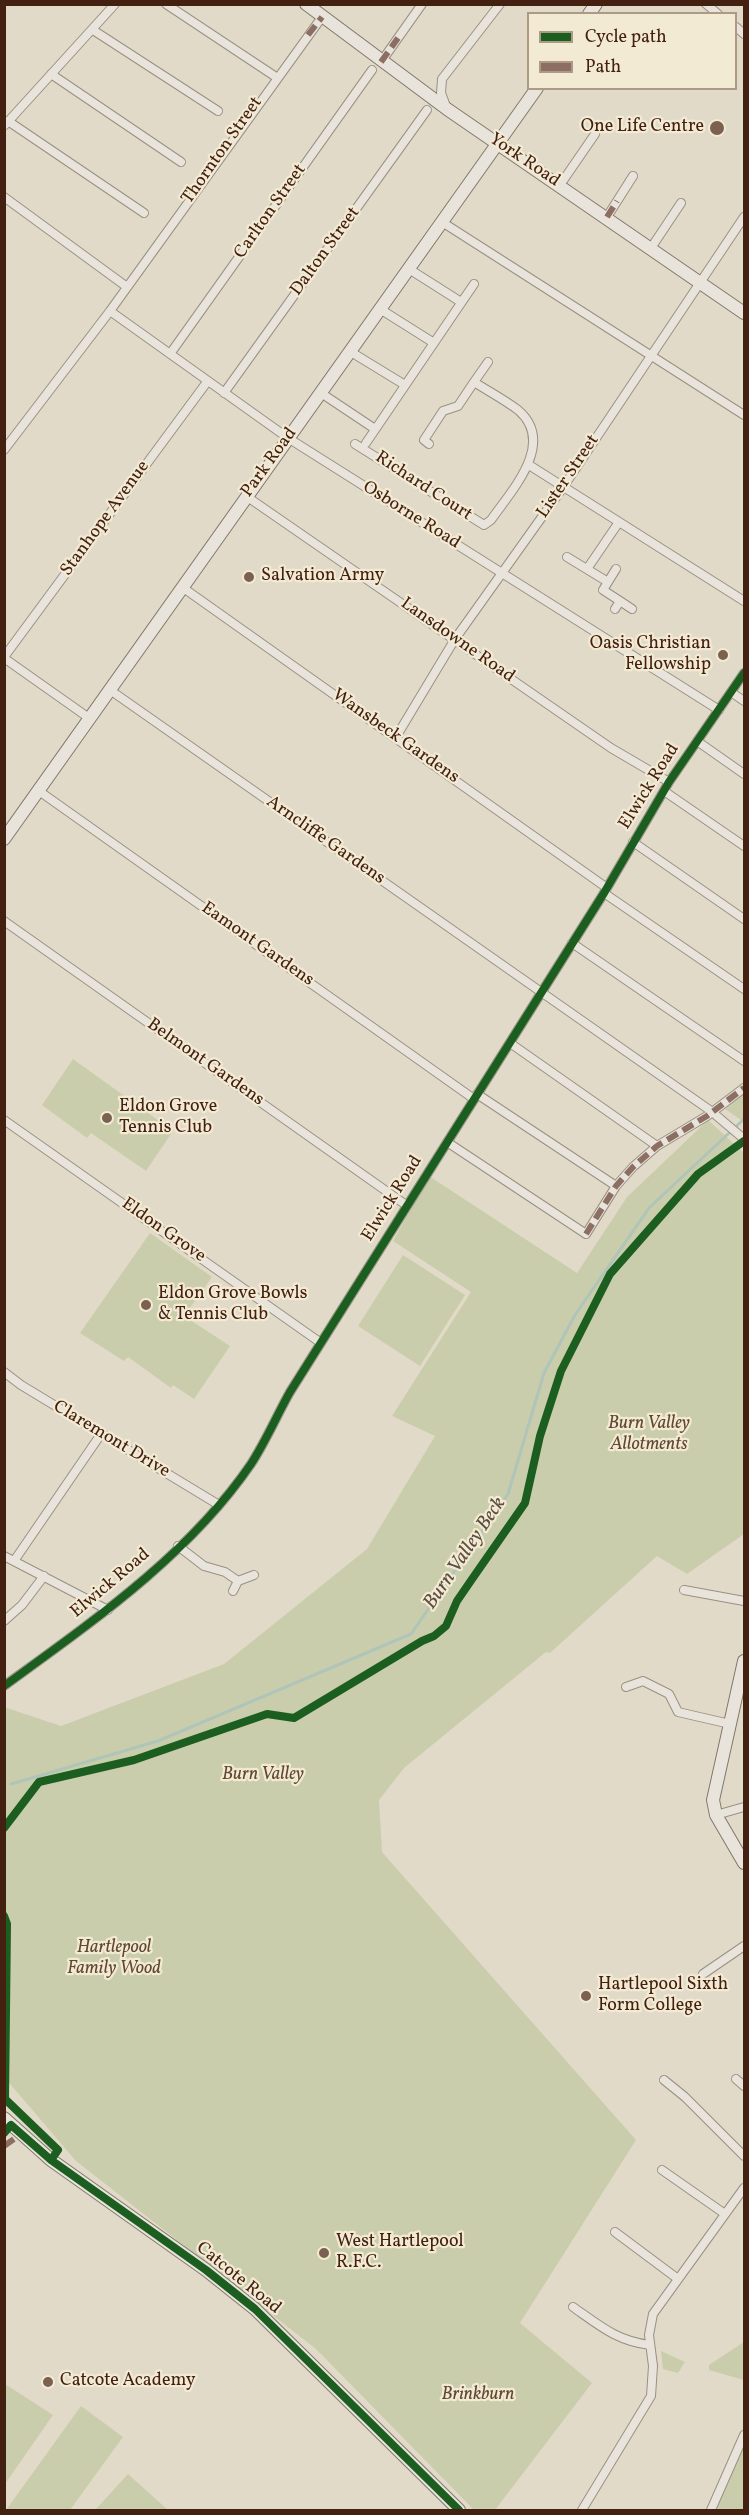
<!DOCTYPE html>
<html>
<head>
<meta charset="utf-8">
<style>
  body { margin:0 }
  #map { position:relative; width:749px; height:2515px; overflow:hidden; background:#e2dac8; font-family:Vollkorn,serif }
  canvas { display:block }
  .frame { position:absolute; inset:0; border:6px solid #432010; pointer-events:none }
  .legend { position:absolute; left:527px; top:12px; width:210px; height:78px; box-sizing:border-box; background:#f3ead4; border:2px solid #ad9986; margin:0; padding:8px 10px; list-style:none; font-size:18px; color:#432010 }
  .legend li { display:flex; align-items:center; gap:12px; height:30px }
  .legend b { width:30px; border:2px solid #ad9986 }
</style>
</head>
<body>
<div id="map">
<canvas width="749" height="2515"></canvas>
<div class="frame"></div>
<ul class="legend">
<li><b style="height:8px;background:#1b5e20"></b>Cycle path</li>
<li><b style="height:8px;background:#8d6e63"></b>Path</li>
</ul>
</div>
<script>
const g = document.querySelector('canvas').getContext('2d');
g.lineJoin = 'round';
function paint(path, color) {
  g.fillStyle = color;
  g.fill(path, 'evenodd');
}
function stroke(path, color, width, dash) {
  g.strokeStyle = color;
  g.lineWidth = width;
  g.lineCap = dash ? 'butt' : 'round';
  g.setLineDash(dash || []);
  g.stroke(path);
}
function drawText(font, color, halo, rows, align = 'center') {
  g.font = font + ' Vollkorn,serif';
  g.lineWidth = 4.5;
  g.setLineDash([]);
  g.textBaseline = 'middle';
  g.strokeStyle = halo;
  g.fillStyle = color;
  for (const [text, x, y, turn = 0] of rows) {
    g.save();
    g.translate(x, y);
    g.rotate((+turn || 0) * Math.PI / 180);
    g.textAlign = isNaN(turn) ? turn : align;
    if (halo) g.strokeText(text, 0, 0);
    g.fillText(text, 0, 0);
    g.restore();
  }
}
const green = new Path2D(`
  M73,1059L173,1131L146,1171L91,1133L87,1138L42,1105Z
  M744,1093V1122L725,1109Z
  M708,1120L744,1153V1534L687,1574L657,1556L550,1653L546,1652L404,1768L379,1800L382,1852L636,2140L520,2323L592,2383L495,2510H474L316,2349L76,2161L5,2078L4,1707L61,1726L224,1664L367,1549L435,1436L392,1416L471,1292L393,1241L429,1176L577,1273L627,1197Z
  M150,1233L212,1277L184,1316L230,1346L194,1399L173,1385L171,1388L128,1357L124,1361L80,1333Z
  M403,1255L465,1295L420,1366L358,1326Z
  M744,2342V2380L709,2370V2365Z
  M661,2351L685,2362L678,2373L663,2369Z
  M5,2384L53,2415L5,2484Z
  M81,2406L123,2437L70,2510H6Z
  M744,2439V2510H713Z
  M128,2474L168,2510H95Z`);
const stream = new Path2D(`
  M11,1784L158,1741L411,1634L508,1494L544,1373L575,1315L649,1208L744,1119`);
const street = new Path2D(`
  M166,4L276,77
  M706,4L718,14
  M736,27L744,34
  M93,30L218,111
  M381,62L422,4
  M51,74L181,162
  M447,109L441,93L442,79L500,4
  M8,121L144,213
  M5,125L115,4
  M560,185L595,134
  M4,197L127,287
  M607,217L633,176
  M442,222L744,415
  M651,248L681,203
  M409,269L461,302
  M380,309L434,343
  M110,311L288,438L719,710
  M351,352L405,385
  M170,354L372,70
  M474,382L488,362
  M224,393L427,110
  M321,393L375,429
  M366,443L474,284
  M355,444L484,525L491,520C511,491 557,443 518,410C505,400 488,391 474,382L458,406L443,411L424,440L429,444
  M4,450L110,311L322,17
  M529,465L744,601
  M246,496L611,748L669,782
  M567,557L608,582
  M587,569L619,522
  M182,587L607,888
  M620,601L632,609
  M615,609L620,601L603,590L616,569
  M4,657L207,382
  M4,658L89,718
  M110,690L711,1111L744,1139
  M731,692L744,701
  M396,737L455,639L564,486L744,217
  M697,741L744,774
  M39,791L474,1099
  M664,791L744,846
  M633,842L744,919
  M604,893L744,989
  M4,921L406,1205
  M572,943L744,1061
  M510,1043L657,1146
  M477,1094L616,1186
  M4,1120L321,1343
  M447,1142L586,1234L616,1186L633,1167L657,1146L707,1116L744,1088
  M4,1372L21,1385L219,1505
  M178,1546L204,1566L225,1572L238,1581L254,1575
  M4,1556L108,1610
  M14,1561L101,1434
  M684,1590L744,1601
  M233,1591L238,1581
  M4,1621L22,1605L44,1576
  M4,1686C92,1622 189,1555 251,1464C266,1441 277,1415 290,1392L604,893L669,782L744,673
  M626,1687L643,1681L669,1694L678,1712L730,1724
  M716,1815L744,1807
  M703,1974L744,1946
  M736,2079L744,2086
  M664,2080L685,2097L744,2156
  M662,2170L725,2214
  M615,2232L678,2279
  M573,2307C600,2326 617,2341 650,2345
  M582,2510L651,2396L653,2366L649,2335L653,2314L744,2188
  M711,2510L744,2435`);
const secondary = new Path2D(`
  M306,4L447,109L744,313
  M589,14L596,4
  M4,839L537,88
  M744,1661L713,1800L716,1815L744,1863
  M4,2118L51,2160L206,2270L255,2309L459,2510`);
const quiet = new Path2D(`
  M308,35L322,17
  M381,62L398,38
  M607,217L617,201
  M586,1234L616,1186L633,1167L657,1146L707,1116L744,1088
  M4,2146L14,2139`);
const cycleway = new Path2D(`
  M4,1686C92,1622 189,1555 251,1464C266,1441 277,1415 290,1392L604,893L669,782L744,673
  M4,1828L39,1782L134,1760L267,1714L294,1718L422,1641L434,1636L446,1626L457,1601L470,1582L525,1503L540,1436L561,1371L610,1274L698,1174L744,1141
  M4,1916L7,1924L5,2099L58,2150L51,2160
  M4,2133L11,2125L51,2160L206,2270L255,2309L459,2510`);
const markers = [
  [717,128,8,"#7b6150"],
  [249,577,6,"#7b6150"],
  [723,655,6,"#7b6150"],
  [107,1118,6,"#7b6150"],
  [146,1305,6,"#7b6150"],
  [586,1996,6,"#7b6150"],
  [324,2253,6,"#7b6150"],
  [48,2382,6,"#7b6150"]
];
const poiNames = [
  ["One Life Centre",704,128,"right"],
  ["Salvation Army",261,577],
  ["Oasis Christian",711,645,"right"],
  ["Fellowship",711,666,"right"],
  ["Eldon Grove",119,1108],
  ["Tennis Club",119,1129],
  ["Eldon Grove Bowls",158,1295],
  ["& Tennis Club",158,1316],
  ["Hartlepool Sixth",598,1986],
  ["Form College",598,2007],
  ["West Hartlepool",336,2243],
  ["R.F.C.",336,2264],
  ["Catcote Academy",60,2382]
];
const streetNames = [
  ["Thornton Street",223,151,-55],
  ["York Road",524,161,34],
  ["Carlton Street",271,212,-55],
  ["Dalton Street",326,252,-54],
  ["Park Road",270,463,-54],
  ["Lister Street",569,477,-56],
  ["Richard Court",423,487,33],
  ["Osborne Road",411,516,32],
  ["Stanhope Avenue",106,519,-54],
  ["Lansdowne Road",457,641,35],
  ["Wansbeck Gardens",395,737,35],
  ["Elwick Road",650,787,-58],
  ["Arncliffe Gardens",325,841,35],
  ["Eamont Gardens",257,945,35],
  ["Belmont Gardens",205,1063,35],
  ["Elwick Road",393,1199,-58],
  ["Eldon Grove",163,1231,35],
  ["Claremont Drive",111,1440,31],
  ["Elwick Road",111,1584,-40],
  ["Catcote Road",238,2279,39]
];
const parkNames = [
  ["Burn Valley",649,1425],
  ["Allotments",649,1446],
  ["Burn Valley",263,1776],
  ["Hartlepool",114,1949],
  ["Family Wood",114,1970],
  ["Brinkburn",478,2396]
];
const waterNames = [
  ["Burn Valley Beck",466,1554,-56]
];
paint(green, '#cacdab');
stroke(stream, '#afc5b9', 3);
stroke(street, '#999083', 10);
stroke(secondary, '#81776c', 14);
stroke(street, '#e8e4db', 8);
stroke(secondary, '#e8e4db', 12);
stroke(quiet, '#8d6e63', 6, [12, 6]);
stroke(cycleway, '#1b5e20', 8);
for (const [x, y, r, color] of markers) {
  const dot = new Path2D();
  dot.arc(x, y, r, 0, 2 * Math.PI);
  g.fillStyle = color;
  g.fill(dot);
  stroke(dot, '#f3ead4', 2);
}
drawText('18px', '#432010', '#f3ead4', poiNames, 'left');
drawText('18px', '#432010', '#f3ead4', streetNames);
drawText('italic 18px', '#604831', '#f3ead4', parkNames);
drawText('italic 20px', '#5d4f41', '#f3ead4', waterNames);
</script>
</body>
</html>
